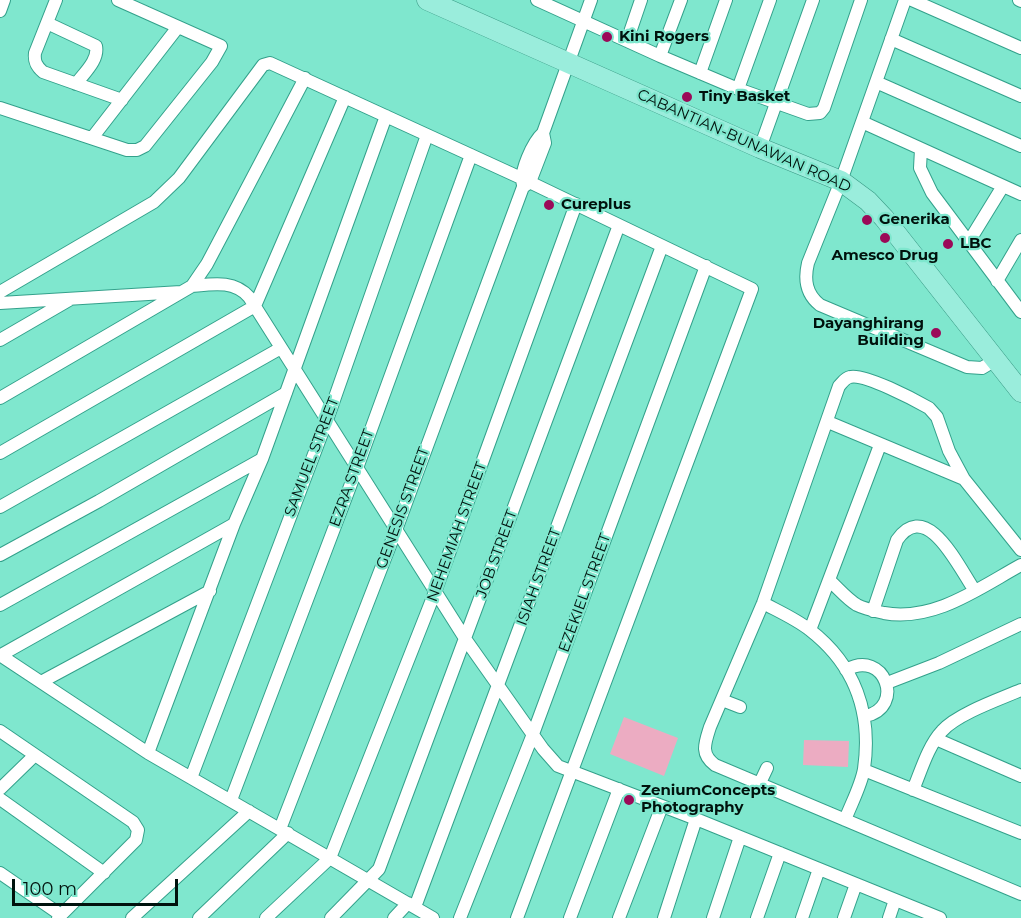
<!DOCTYPE html>
<html>
<head>
<meta charset="utf-8">
<style>
  body { margin:0 }
  #map { position:relative; width:1021px; height:918px; overflow:hidden; background:#7fe7ce; font-family:Montserrat,sans-serif }
  canvas { display:block }
  .scale { position:absolute; left:12px; top:879px; width:166px; height:27px; box-sizing:border-box; border:3px solid #00120d; border-top:0; padding-left:8px; font-size:18px; line-height:21px; white-space:nowrap; color:#00120d; -webkit-text-stroke:4px #7fe7ce; paint-order:stroke }
</style>
</head>
<body>
<div id="map">
<canvas width="1021" height="918"></canvas>
<div class="scale">100 m</div>
</div>
<script>
const g = document.querySelector('canvas').getContext('2d');
g.lineJoin = 'round';
function paint(path, color) {
  g.fillStyle = color;
  g.fill(path, 'evenodd');
}
function stroke(path, color, width, dash) {
  g.strokeStyle = color;
  g.lineWidth = width;
  g.lineCap = dash ? 'butt' : 'round';
  g.setLineDash(dash || []);
  g.stroke(path);
}
function drawText(font, color, halo, rows, align = 'center') {
  g.font = font + ' Montserrat,sans-serif';
  g.lineWidth = 4.5;
  g.setLineDash([]);
  g.textBaseline = 'middle';
  g.strokeStyle = halo;
  g.fillStyle = color;
  for (const [text, x, y, turn = 0] of rows) {
    g.save();
    g.translate(x, y);
    g.rotate((+turn || 0) * Math.PI / 180);
    g.textAlign = isNaN(turn) ? turn : align;
    if (halo) g.strokeText(text, 0, 0);
    g.fillText(text, 0, 0);
    g.restore();
  }
}
const green = new Path2D(`
  M624,717L678,738L664,776L610,754Z
  M804,740L849,741L848,767L803,765Z`);
const street = new Path2D(`
  M56,0L35,53C34,61 36,66 43,72L122,100
  M537,0L660,56L738,89L808,114L820,113L824,108L861,0
  M905,0L841,181L808,263C804,280 806,294 820,305L967,367L982,368L997,359
  M912,0L1021,48
  M1019,0L1021,1
  M0,11L4,0
  M47,23L96,46C99,60 84,73 76,84
  M891,39L1021,96
  M627,41L641,0
  M660,56L681,0
  M700,73L726,0
  M876,82L1021,146
  M738,89L770,0
  M0,108L127,150H137L145,146L212,62L221,46L118,0
  M862,122L1021,194
  M92,138L178,27
  M760,148L813,0
  M921,149L920,168L932,193L1021,312
  M523,185C519,172 533,142 543,133L591,0
  M968,243L1003,186
  M997,281L1021,240
  M192,286C213,284 234,280 249,297L466,640L543,749L558,766L696,819L940,918
  M0,292L154,202L179,178L263,65L270,63L521,178L752,289L517,918
  M0,303L181,292
  M0,340L69,300
  M0,398L192,286L207,264L305,78
  M828,422L964,479
  M0,453L255,306L345,97
  M0,507L281,348
  M1021,550L964,479L949,451L937,417L929,408C915,400 864,373 850,377C845,378 842,383 839,386L763,603L710,727C705,743 700,754 715,765L1021,894
  M0,555L99,501L286,393
  M829,580C838,588 847,599 857,605C865,609 875,611 884,613C934,622 979,588 1021,565
  M763,603C778,611 796,619 810,630C855,665 872,713 864,769C861,786 851,804 845,820
  M0,605L262,459
  M873,611L897,540C927,497 959,568 975,591
  M810,630L880,445
  M0,655L148,753L433,918
  M1,655L234,524
  M846,670C885,648 906,708 865,716
  M41,682L210,591
  M887,683L939,663L1021,624
  M722,700L740,707
  M0,731L133,822L138,830L136,840L58,918
  M936,739L1021,776
  M148,753L234,524L262,459L386,116
  M864,770L1021,833
  M191,778L327,420L427,135
  M759,785L767,768
  M0,789L35,755
  M913,790C921,771 928,746 942,731C957,714 1000,699 1021,690
  M0,799L104,873
  M231,800L357,468L471,155
  M280,829L396,530L523,187L530,182L545,143L543,133
  M0,873L61,915
  M415,907L662,246
  M132,918L249,811
  M199,918L288,833
  M266,918L330,858L435,592L576,204
  M331,918L379,869L619,225
  M394,918L408,903
  M460,918L533,734L706,266
  M570,918L619,789
  M619,918L662,806
  M664,918L696,819
  M713,918L740,837
  M757,918L780,853
  M802,918L819,869
  M844,918L856,884
  M889,918L895,900`);
const primary = new Path2D(`
  M427,0L760,148L841,181L868,201L884,218L1021,392`);
const markers = [
  [607,37,6,"#9b0958"],
  [687,97,6,"#9b0958"],
  [549,205,6,"#9b0958"],
  [867,220,6,"#9b0958"],
  [885,238,6,"#9b0958"],
  [948,244,6,"#9b0958"],
  [936,333,6,"#9b0958"],
  [629,800,6,"#9b0958"]
];
const poiNames = [
  ["Kini Rogers",619,37],
  ["Tiny Basket",699,97],
  ["Cureplus",561,205],
  ["Generika",879,220],
  ["LBC",960,244],
  ["Amesco Drug",885,256,"center"],
  ["Dayanghirang",924,324,"right"],
  ["Building",924,341,"right"],
  ["ZeniumConcepts",641,791],
  ["Photography",641,808]
];
const streetNames = [
  ["CABANTIAN-BUNAWAN ROAD",744,141,24],
  ["SAMUEL STREET",312,457,-69],
  ["EZRA STREET",352,478,-70],
  ["GENESIS STREET",403,508,-70],
  ["NEHEMIAH STREET",457,532,-70],
  ["JOB STREET",497,554,-70],
  ["ISIAH STREET",539,577,-70],
  ["EZEKIEL STREET",585,593,-70]
];
paint(green, '#ecacc2');
stroke(street, '#33a18b', 14);
stroke(primary, '#389984', 21);
stroke(street, '#fff', 12);
stroke(primary, '#9aeddc', 20);
for (const [x, y, r, color] of markers) {
  const dot = new Path2D();
  dot.arc(x, y, r, 0, 2 * Math.PI);
  g.fillStyle = color;
  g.fill(dot);
  stroke(dot, '#7fe7ce', 2);
}
drawText('bold 15px', '#00120d', '#7fe7ce', poiNames, 'left');
drawText('15px', '#00120d', '#7fe7ce', streetNames);
</script>
</body>
</html>
